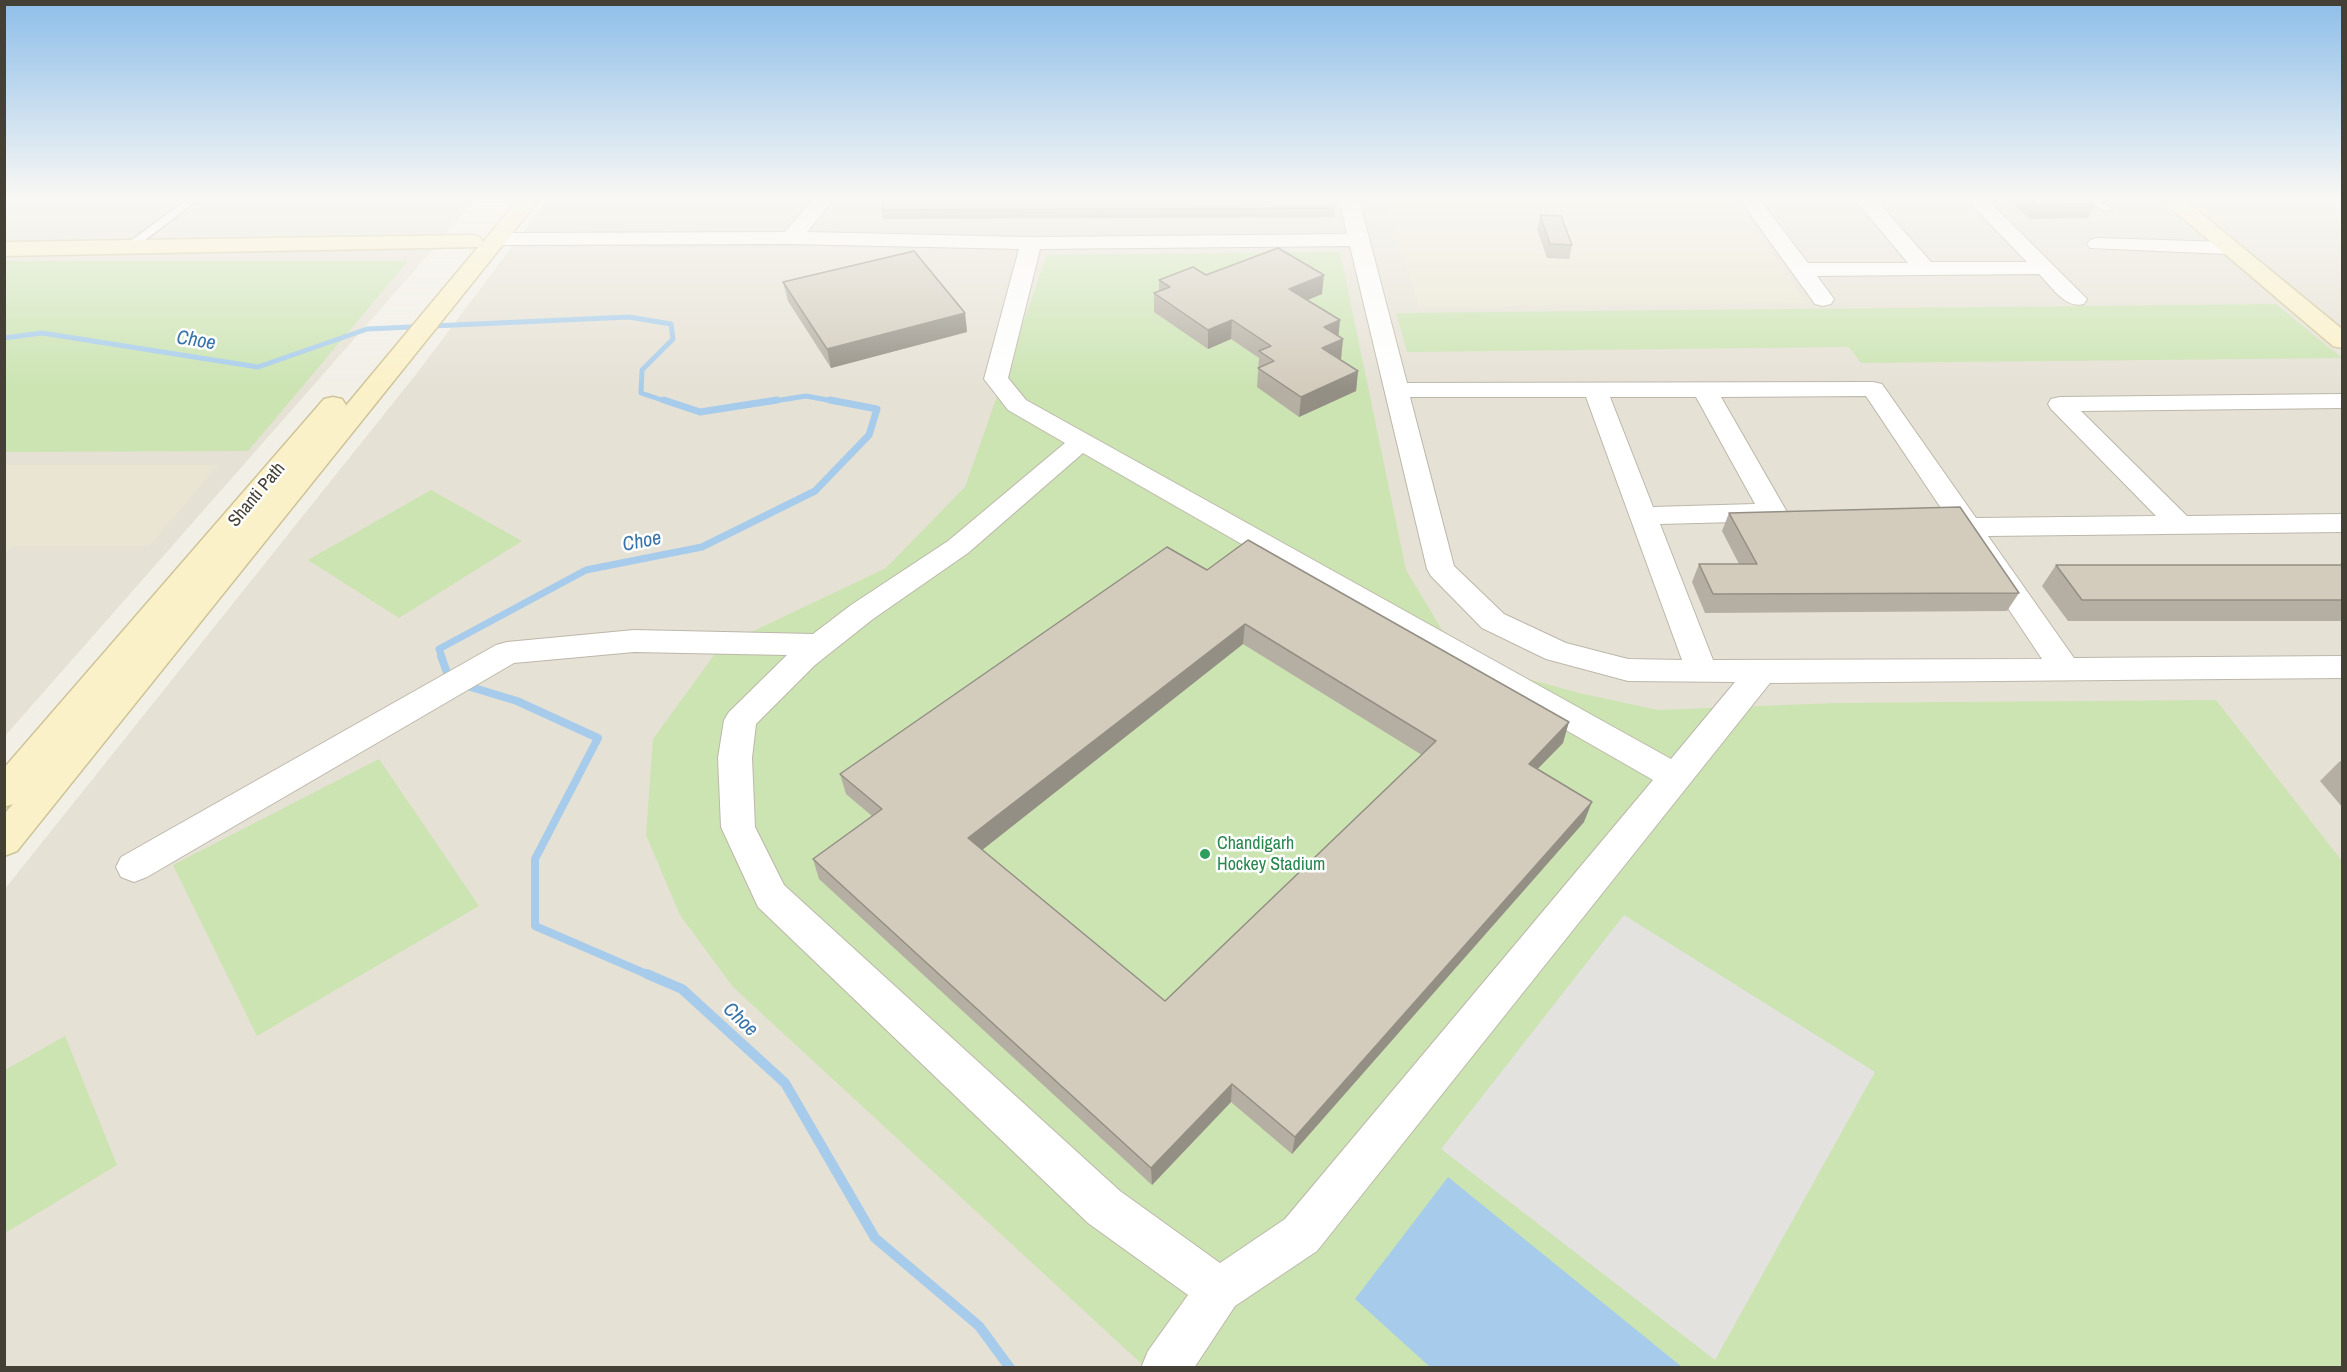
<!DOCTYPE html>
<html>
<head>
<meta charset="utf-8">
<style>
  body { margin:0 }
  #map { position:relative; width:2347px; height:1372px; overflow:hidden; background:#f2efe7; font-family:"Archivo Narrow",sans-serif }
  canvas { display:block }
  .frame { position:absolute; inset:0; border:6px solid #454036; pointer-events:none }
</style>
</head>
<body>
<div id="map">
<canvas width="2347" height="1372"></canvas>
<div class="frame"></div>
</div>
<script>
const g = document.querySelector('canvas').getContext('2d');
g.lineJoin = 'round';
function paint(path, color) {
  g.fillStyle = color;
  g.fill(path, 'evenodd');
}
function stroke(path, color, width, dash) {
  g.strokeStyle = color;
  g.lineWidth = width;
  g.lineCap = dash ? 'butt' : 'round';
  g.setLineDash(dash || []);
  g.stroke(path);
}
function drawText(font, color, halo, rows, align = 'center') {
  g.font = font + ' "Archivo Narrow",sans-serif';
  g.lineWidth = 5;
  g.setLineDash([]);
  g.textBaseline = 'middle';
  g.strokeStyle = halo;
  g.fillStyle = color;
  for (const [text, x, y, turn = 0] of rows) {
    g.save();
    g.translate(x, y);
    g.rotate((+turn || 0) * Math.PI / 180);
    g.textAlign = isNaN(turn) ? turn : align;
    if (halo) g.strokeText(text, 0, 0);
    g.fillText(text, 0, 0);
    g.restore();
  }
}
const residential = new Path2D(`
  M5,196H478L414,271L5,736Z
  M550,196H2342V1367H5L4,890L417,373Z`);
const education = new Path2D(`
  M1384,196H1731L1807,303L1419,307Z
  M5,465H218L149,546H12L5,553Z`);
const green = new Path2D(`
  M1340,252L1406,570L1442,630L1510,674L1579,693L1658,710L1835,703L2216,700L2342,861V1367H1145L733,987L680,915L646,835L653,739L720,647L886,568L965,487L1047,255Z
  M5,261H408L248,451L5,452Z
  M2276,304L2342,358L1861,363L1849,347L1407,352L1396,313Z
  M431,490L522,541L399,618L308,560Z
  M379,759L479,906L257,1036L173,865Z
  M65,1036L117,1165L5,1233V1070Z`);
const parking = new Path2D(`
  M1624,915L1875,1072L1715,1360L1441,1149Z`);
const water = new Path2D(`
  M1448,1177L1682,1367H1430L1355,1299Z`);
const streamFar3 = new Path2D(`
  M4,338L42,333L258,367L367,329L629,317L671,324L673,339L642,370L641,393L668,402
  M768,402L806,396L838,402`);
const streamFar2 = new Path2D(`
  M664,400L700,412L777,400
  M442,657L439,649L586,570L702,547L815,491L869,435L877,409L830,400`);
const streamFar1 = new Path2D(`
  M441,656L450,681
  M464,685L517,701L598,738L535,859V926L651,976`);
const stream = new Path2D(`
  M647,974L682,989L785,1083L875,1238L979,1326L1010,1368`);
const lane = new Path2D(`
  M192,196H203L133,249H125V245Z
  M2080,196H2092L2112,209L2104,211Z`);
const street = new Path2D(`
  M816,196H837L807,232L1031,237L1347,234L1338,196H1358L1407,383L1873,382L1882,384L1976,518L2156,516L2051,409L2048,404L2051,399L2060,397L2342,394V408L2081,411L2187,516L2342,514V532L1988,536L2074,658L2342,656V678L1770,683L1317,1251L1235,1306L1194,1368H1141L1148,1351L1188,1295L1088,1223L758,907L721,827L718,758L724,720L729,712L787,655L634,652L514,663L147,877L134,882L121,877L116,867L121,857L496,645L507,642L634,630L813,634L851,605L948,541L1065,443L1008,410L984,379L1019,249L791,244L498,245L491,243L488,239L491,235L498,233L785,232ZM1350,246L1427,569L1431,576L1482,628L1546,659L1628,681L1735,682L1671,759L1026,400L1008,378L1040,249ZM1866,396L2042,659L1713,660L1660,524L1773,521L1783,518L1787,512L1721,397ZM1410,397H1586L1682,660L1628,659L1566,643L1504,614L1454,566ZM1610,397H1696L1755,504L1653,507ZM1083,453L1653,780L1285,1219L1220,1263L1120,1191L784,885L755,827L752,758L756,724L815,665L873,619L968,553Z
  M1737,196H1757L1808,263H1908L1852,196H1873L1931,262H2027L1963,196H1984L2087,299L2084,304C2065,309 2052,287 2039,274L1817,276L1834,299L1831,304L1823,306L1815,304Z
  M2097,238L2227,242L2234,244L2238,248L2234,252L2227,254L2090,248L2087,244L2090,240Z`);
const secondary = new Path2D(`
  M521,196H542L17,851L4,856V814L13,804L4,807V768L324,399L333,397L342,399L346,405L344,408L478,247L4,256V242L472,235L480,237L483,242Z
  M2157,196H2180L2342,329V348L2333,346Z`);
const wall = new Path2D(`
  M2004,196H2086L2095,204L2088,218L2030,219Z
  M1335,208L1334,217L883,219L882,210Z
  M1540,215L1572,245L1569,259L1547,258L1537,229Z
  M1206,275L1322,294L1307,300L1340,320L1338,337L1343,339L1341,359H1339L1358,371L1356,391L1299,417L1257,387L1259,358L1231,339L1208,349L1154,312V293L1159,291V280Z
  M783,282L965,313L967,332L831,368L788,301Z
  M1729,513L2019,593L2007,611L1705,613L1692,582L1699,564H1739L1722,531Z
  M2056,565H2343V621H2068L2042,586Z
  M1207,570L1563,743L1537,769L1584,822L1292,1154L1231,1102L1152,1185L819,879L813,859L872,816L846,794L840,774ZM1243,644L1422,755L1165,1001L982,850Z
  M2340,761H2343V808L2320,781Z`);
const shadedWall = new Path2D(`
  M1324,275L1322,294L1288,308L1289,289Z
  M965,313L967,332L831,368L827,349Z
  M1232,320L1231,339L1208,349V330Z
  M1340,320L1338,340L1324,327Z
  M1343,339L1341,359L1320,367L1322,348Z
  M1358,371L1356,391L1299,417L1301,397Z
  M1245,624L1243,644L972,858L968,838Z
  M1569,722L1563,743L1523,784L1529,764Z
  M1592,802L1584,822L1292,1154L1295,1137Z
  M1232,1084L1231,1102L1152,1185L1151,1168Z`);
const building = new Path2D(`
  M886,196H1332L1335,208L882,210Z
  M2027,196H2086L2095,204L2037,205Z
  M1540,215L1561,216L1572,245L1550,244Z
  M1278,248L1324,275L1289,289L1340,320L1324,327L1343,339L1322,348L1358,371L1301,397L1258,368L1274,361L1259,351L1271,346L1232,320L1208,330L1154,293L1170,287L1159,280L1193,267L1206,275Z
  M914,251L965,313L827,349L783,282Z
  M1960,507L2019,593L1713,594L1699,564H1757L1729,513Z
  M1248,540L1569,722L1529,764L1592,802L1295,1137L1232,1084L1151,1168L813,859L882,809L840,774L1167,547L1207,570ZM1245,624L1436,741L1165,1001L968,838Z
  M2056,565H2343V600H2082Z`);
const markers = [
  [1205,854,6,"#2e9e5b"]
];
const streetNames = [
  ["Shanti Path",257,495,-50]
];
const leisureNames = [
  ["Chandigarh",1217,844],
  ["Hockey Stadium",1217,865]
];
const waterNames = [
  ["Choe",196,341,9],
  ["Choe",642,542,-11],
  ["Choe",740,1020,43]
];
paint(residential, '#e6e1d5');
paint(education, '#eae5d2');
paint(green, '#cbe4b2');
paint(parking, '#e4e2df');
paint(water, '#a7cceb');
stroke(streamFar3, '#a7cceb', 5);
stroke(streamFar2, '#a7cceb', 7);
stroke(streamFar1, '#a7cceb', 8);
stroke(stream, '#a7cceb', 10);
stroke(lane, '#bdb7aa', 3);
stroke(street, '#bdb7aa', 2);
stroke(secondary, '#cfc499', 3);
paint(lane, '#fff');
paint(street, '#fff');
paint(secondary, '#fbf1c8');
paint(wall, '#b5afa3');
paint(shadedWall, '#948f84');
paint(building, '#d3ccbd');
stroke(building, '#948f84', 1.5);
const sky = g.createLinearGradient(0, 0, 0, 388);
sky.addColorStop(0, '#8ebee9');
sky.addColorStop(0.51, '#f9f8f4');
sky.addColorStop(1, '#f9f8f400');
g.fillStyle = sky;
g.fillRect(0, 0, 2347, 388);
for (const [x, y, r, color] of markers) {
  const dot = new Path2D();
  dot.arc(x, y, r, 0, 2 * Math.PI);
  g.fillStyle = color;
  g.fill(dot);
  stroke(dot, '#fff', 2);
}
drawText('18px', '#454036', '#fff', streetNames);
drawText('18px', '#27864d', '#fff', leisureNames, 'left');
drawText('italic 20px', '#3773a9', '#fff', waterNames);
</script>
</body>
</html>
